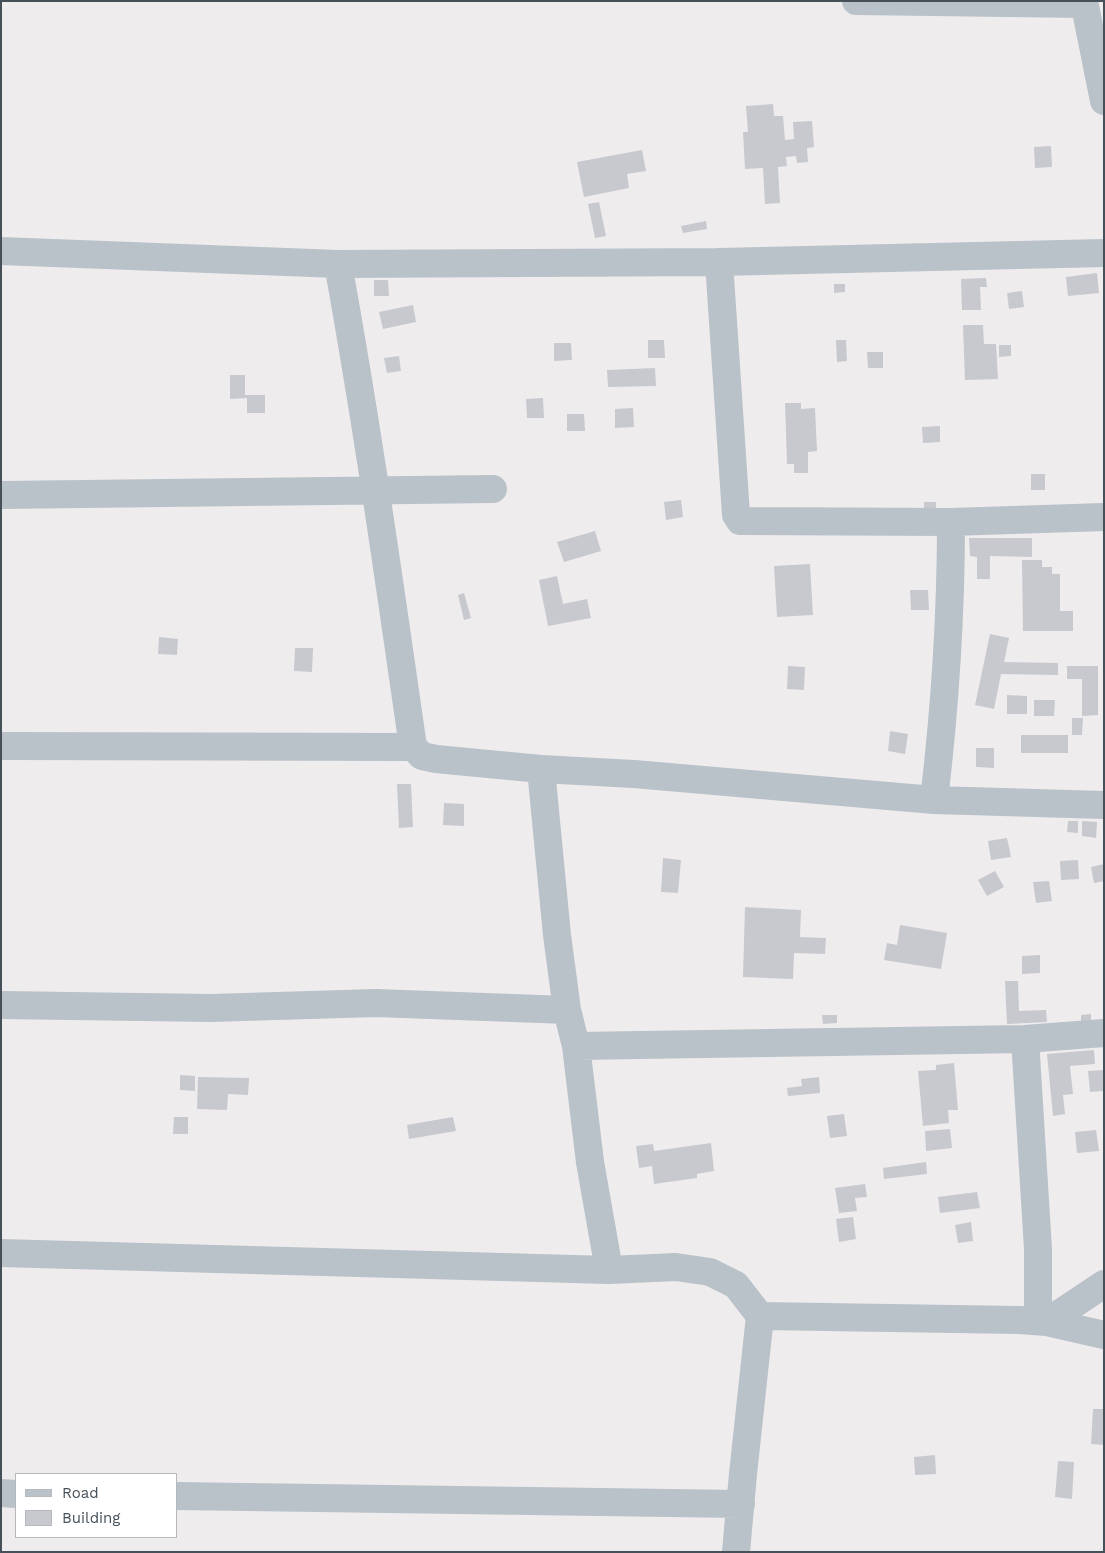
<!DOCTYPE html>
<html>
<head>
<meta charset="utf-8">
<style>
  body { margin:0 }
  #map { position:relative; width:1105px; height:1553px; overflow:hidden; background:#efeced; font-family:"Work Sans",sans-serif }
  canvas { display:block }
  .frame { position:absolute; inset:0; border:2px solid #465059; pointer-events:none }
  .legend { position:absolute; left:15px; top:1473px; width:162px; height:65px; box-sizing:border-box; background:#fff; border:1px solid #b5b9bd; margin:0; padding:6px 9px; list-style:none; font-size:15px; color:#465059 }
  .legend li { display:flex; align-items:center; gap:10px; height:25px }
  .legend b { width:25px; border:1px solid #b5b9bd }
</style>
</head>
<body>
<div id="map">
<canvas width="1105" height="1553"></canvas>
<div class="frame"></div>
<ul class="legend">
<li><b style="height:6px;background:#b9c1c9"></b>Road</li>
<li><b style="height:14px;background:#c7c9cf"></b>Building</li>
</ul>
</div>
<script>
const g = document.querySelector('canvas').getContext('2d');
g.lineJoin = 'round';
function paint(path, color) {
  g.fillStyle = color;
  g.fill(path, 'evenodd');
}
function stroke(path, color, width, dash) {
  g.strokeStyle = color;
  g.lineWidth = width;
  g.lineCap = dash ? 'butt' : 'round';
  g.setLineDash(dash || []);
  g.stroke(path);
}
const building = new Path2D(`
  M773,104L774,116H783L785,140L794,139L793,122L812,121L814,147L807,148L808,162L797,163L796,156L786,157L787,166L778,167L780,203L765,204L763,168L745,169L743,132H748L746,106Z
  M1051,146L1052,167L1035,168L1034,147Z
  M642,150L646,171L627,174L629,188L584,197L577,162Z
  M599,202L606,236L595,238L588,204Z
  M706,221L707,229L683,233L681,226Z
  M1097,273L1099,293L1068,296L1066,277Z
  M986,278L987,287H980L981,310H962L961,279Z
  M374,280H388L389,296H374Z
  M834,284H845V292L834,293Z
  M1022,291L1024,307L1009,309L1007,293Z
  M413,305L416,322L383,329L379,312Z
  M963,325H983L984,344H996L998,379L965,380Z
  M648,340H664L665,358H648Z
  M836,340H846L847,361L837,362Z
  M554,343H571L572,360L554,361Z
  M999,345H1011V356L999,357Z
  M867,352H883V368H868Z
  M399,356L401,371L387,373L384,358Z
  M655,368L656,386L608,387L607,370Z
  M230,375H245V395H265V413H247V398L230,399Z
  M543,398L544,418H527L526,399Z
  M785,403H801V409L815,408L817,451L808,452V473H794V464H787Z
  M633,408L634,427L615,428V409Z
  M567,414H584L585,431H567Z
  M940,426V442L923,443L922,427Z
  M1031,474H1045V490H1031Z
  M681,500L683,517L666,520L664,502Z
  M924,502H936V512H924Z
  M595,531L601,551L564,562L557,542Z
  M969,538H1032V557L990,556V579H977V557L970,556Z
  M1022,560H1042V567H1052V574H1060V611H1073V631H1023Z
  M810,564L813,615L777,617L774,566Z
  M557,576L563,604L587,599L591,618L548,626L539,580Z
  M910,590H928L929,610H911Z
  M464,593L471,618L464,620L458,595Z
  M990,634L1009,638L1004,662L1058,663V675L1001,674L994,709L975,705Z
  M159,637L178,639L177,655L158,654Z
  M295,648H313L312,672L294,671Z
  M788,666L805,667L804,690L787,689Z
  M1067,666H1098V715L1082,716V679H1067Z
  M1007,695L1027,696V714H1007Z
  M1034,700H1055L1054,716H1034Z
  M1072,718H1083L1082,735H1072Z
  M890,731L908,734L905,754L888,751Z
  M1021,735H1068V753H1021Z
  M976,748H994V768L976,767Z
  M397,784H411L413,827L399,828Z
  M444,803L464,804V826L443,825Z
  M1068,821H1078V833L1067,832Z
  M1082,821L1097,822L1096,838L1082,836Z
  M1007,838L1011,857L991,860L988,841Z
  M663,858L681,860L678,893L661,892Z
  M1078,860L1079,879L1061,880L1060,861Z
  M1104,864V881L1094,883L1091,867Z
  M995,871L1004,887L987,896L978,880Z
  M1049,881L1052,901L1036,903L1033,882Z
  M745,907L801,910L800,937L826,938L825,954L794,953L793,979L743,977Z
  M900,925L947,933L941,969L884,960L887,943L897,945Z
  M1040,955V973L1022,974V956Z
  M1005,981H1018L1019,1011L1046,1010L1047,1022L1007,1024Z
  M1091,1014V1021H1081V1015Z
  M822,1015H837V1023L823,1024Z
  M1094,1050L1095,1064L1070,1066L1073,1094L1063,1095L1065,1114L1053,1116L1047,1054Z
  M954,1063L958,1110H948L949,1123L923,1126L918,1071L936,1070V1065Z
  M1104,1070V1091L1090,1092L1088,1071Z
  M180,1075L195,1076V1091L180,1090Z
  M198,1077L249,1078L248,1095L228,1094L227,1110L197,1109Z
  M819,1077L820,1093L788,1096L787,1088L802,1086L801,1079Z
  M844,1114L847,1136L830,1138L827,1116Z
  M174,1117H188V1134H173Z
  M453,1117L456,1131L409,1139L407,1125Z
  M950,1129L952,1148L926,1151L925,1131Z
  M1096,1130L1099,1151L1077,1153L1075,1132Z
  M711,1143L714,1171L697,1174V1178L654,1184L652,1166L639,1168L636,1146L653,1144L654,1151Z
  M926,1162L927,1174L884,1179L883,1168Z
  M865,1184L867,1197L855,1198L857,1211L839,1213L835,1188Z
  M977,1192L980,1208L940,1213L938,1197Z
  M853,1217L856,1239L839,1242L836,1219Z
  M971,1222L973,1241L958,1243L955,1225Z
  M1093,1409H1104V1445L1091,1444Z
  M935,1455L936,1474L915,1475L914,1457Z
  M1058,1461L1074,1462L1072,1499L1055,1497Z`);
const street = new Path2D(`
  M856,1L1084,4
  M1084,1L1104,101
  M1,251L338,264L719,262L1104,253
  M719,262L736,515L740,521L951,522L1104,517
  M338,264C367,424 390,586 413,747L422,756L436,759L541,769L557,935L567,1010L576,1046L590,1162L609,1270L676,1267L710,1272L736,1285L760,1316L743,1474L736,1552
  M1,495L493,489
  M1,746L413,747
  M541,769L634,774L934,800L1104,805
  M934,800C945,707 951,615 951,522
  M1,1005L211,1008L376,1003L567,1010
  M1025,1039L1038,1249V1321
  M576,1046L1025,1039L1104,1033
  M1,1253L609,1270
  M760,1316L1019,1320L1047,1322L1104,1335
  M1047,1322L1104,1284
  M1,1493L16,1494
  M176,1496L741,1504`);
paint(building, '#c7c9cf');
stroke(street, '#b9c1c9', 28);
</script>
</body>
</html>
